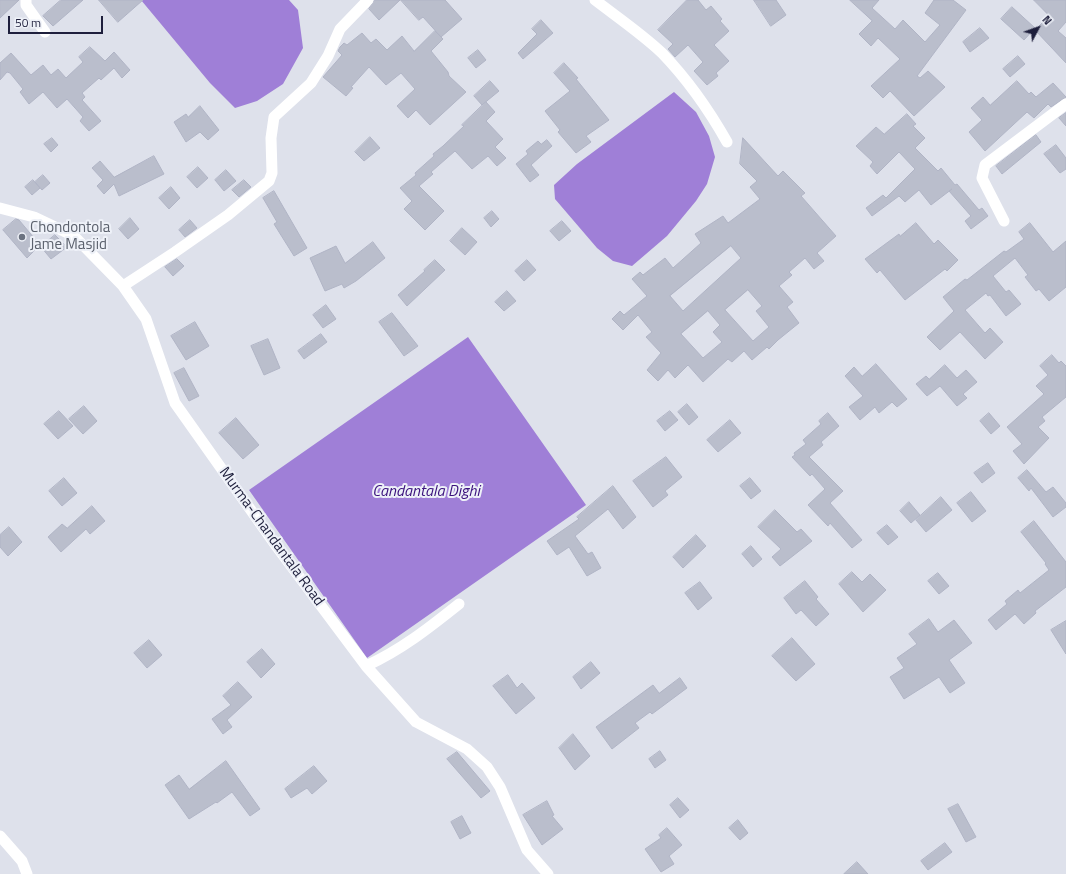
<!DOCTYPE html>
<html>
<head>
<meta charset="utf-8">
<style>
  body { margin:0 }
  #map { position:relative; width:1066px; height:874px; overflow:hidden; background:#dee1eb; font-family:"Titillium Web",sans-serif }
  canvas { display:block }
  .north { position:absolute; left:1018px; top:8px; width:40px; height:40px; -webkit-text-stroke:3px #eef1f8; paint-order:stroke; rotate:49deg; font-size:11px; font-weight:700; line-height:16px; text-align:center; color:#1e1f3c }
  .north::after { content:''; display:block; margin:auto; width:14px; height:18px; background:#1e1f3c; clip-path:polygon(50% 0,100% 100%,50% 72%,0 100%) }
  .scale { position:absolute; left:8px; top:16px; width:95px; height:18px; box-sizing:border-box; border:2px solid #1e1f3c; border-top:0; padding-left:5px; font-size:12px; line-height:14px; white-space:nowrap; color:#1e1f3c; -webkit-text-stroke:3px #eef1f8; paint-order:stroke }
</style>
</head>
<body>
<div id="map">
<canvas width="1066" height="874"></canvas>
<div class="north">N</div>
<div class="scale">50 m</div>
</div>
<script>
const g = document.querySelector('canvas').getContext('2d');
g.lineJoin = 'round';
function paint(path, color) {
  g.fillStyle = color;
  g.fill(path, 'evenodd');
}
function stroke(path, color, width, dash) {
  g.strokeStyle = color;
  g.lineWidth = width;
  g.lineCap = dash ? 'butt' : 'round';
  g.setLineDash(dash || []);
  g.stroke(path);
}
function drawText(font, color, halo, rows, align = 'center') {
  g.font = font + ' "Titillium Web",sans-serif';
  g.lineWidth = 4;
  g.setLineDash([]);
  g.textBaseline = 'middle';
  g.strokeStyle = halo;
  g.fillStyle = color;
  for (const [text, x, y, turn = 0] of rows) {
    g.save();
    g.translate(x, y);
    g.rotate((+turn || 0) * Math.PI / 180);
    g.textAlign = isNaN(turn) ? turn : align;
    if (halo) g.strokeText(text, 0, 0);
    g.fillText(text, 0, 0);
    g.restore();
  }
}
const water = new Path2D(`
  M141,0H289L298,10L303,48L283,84L257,101L235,108L210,83Z
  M674,92L696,112L709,136L715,157L707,184L696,201L667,236L632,266L613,261L597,248L555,199L554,185L577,164Z
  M468,337L586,505L367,658L249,490Z`);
const building = new Path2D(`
  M0,0H19L0,18Z
  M61,0H83L53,26L43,16Z
  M99,0H143L118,22Z
  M375,0H400L379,20L369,9Z
  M401,0H445L462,19L441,37L423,17L419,20Z
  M687,0H698L706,10L711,6L722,19L720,21L729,31L714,45L729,61L716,73L718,76L707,85L694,71L703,62L688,45L675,57L668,49L673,44L658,30Z
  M754,0H776L786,15L771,26Z
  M850,0H879L872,8L895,29L903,20L925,42L940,25L925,13L934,0H953L966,10L917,76L920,78L928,71L945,87L914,116L890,91L883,98L871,86L900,59L878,38L871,46L859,34L872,21Z
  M1034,0H1066V22L1058,31L1066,38V63L1035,30L1049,16Z
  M1012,7L1035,28L1024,40L1001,19Z
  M541,20L553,33L523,59L518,53L537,34L532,29Z
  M980,28L989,38L970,52L963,42Z
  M435,31L443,39L431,51L448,72L449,76L466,92L430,125L416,110L408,118L397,106L415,89L401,73L386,85L369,67L351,87L353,88L346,96L323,77L342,55L338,51L340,47L344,43L347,45L362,33L371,43L376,39L387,50L402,36L414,51Z
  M90,47L105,61L114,52L130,70L122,78L114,68L101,80L99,78L82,93L85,97L82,100L101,121L89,131L80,121L83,117L67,99L57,108L43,92L29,104L20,92L23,89L10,73L7,72L0,80V63L11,53L31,75L43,65L51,75L58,69L66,78L83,62L79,57Z
  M478,50L486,60L476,68L468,58Z
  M1018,56L1025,64L1010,77L1003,69Z
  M564,63L578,78L576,79L609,120L586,136L591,142L576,153L558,132L560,130L545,111L570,91L554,73Z
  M490,81L499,91L482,105L474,96Z
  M1017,81L1029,94L1031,92L1036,97L1053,83L1066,97L1051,107L1048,104L1034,118L1027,112L985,151L969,132L982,120L971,108L983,97L990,105Z
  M486,102L495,112L486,121L503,139L495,147L506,158L497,166L488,156L472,169L455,151L431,172L433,174L419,186L444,211L425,230L404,209L412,201L400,188L416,175L415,173L434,156L433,154L443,146L464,126L462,125Z
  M200,106L219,130L208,140L200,132L186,142L174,122L186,114L188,117Z
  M1066,113V126L1059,118Z
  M907,114L916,124L913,126L925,138L915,148L938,171L941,168L955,185L957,184L979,210L982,208L988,216L971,229L965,221L971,216L949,191L952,189L931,205L919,190L905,202L899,196L872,216L866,208L883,195L886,198L915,169L899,152L877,174L870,166L873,162L856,146L876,127L884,134Z
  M1036,135L1041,142L1002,174L996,166Z
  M370,137L380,148L364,161L355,152Z
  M52,138L58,145L51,152L44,144Z
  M743,138L778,176L783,171L805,193L801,196L836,236L817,253L824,261L814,269L805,258L789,272L792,275L779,286L793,302L787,307L799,323L778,340L769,349L767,347L752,360L744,351L732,362L728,359L703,382L688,365L675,378L668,370L658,381L647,370L661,353L646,337L652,332L638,315L623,330L612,319L620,311L624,315L647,296L632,279L640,272L643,275L665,258L673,268L701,243L695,234L723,216L728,223L760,199L750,187L757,181L740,164ZM731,246L741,258L683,311L670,296ZM748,290L762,306L756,311L769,327L753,341L725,310ZM708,311L720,325L713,332L722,342L703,358L681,334Z
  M547,140L552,146L531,165L539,175L530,182L516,164L528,154L526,151L538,141L541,144Z
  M1056,145L1066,158V169L1060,173L1044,154Z
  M154,156L164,174L119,196L114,184L104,194L97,186L103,180L92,168L100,161L114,177Z
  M198,167L208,178L197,188L187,177Z
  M226,170L236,181L224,191L215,180Z
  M43,175L50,183L42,190L35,182Z
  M33,180L40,188L32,195L25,187Z
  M244,180L251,187L239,197L232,190Z
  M171,187L180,198L169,209L159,198Z
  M274,191L307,248L294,256L274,224L277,222L263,198Z
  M492,211L499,219L491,227L484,218Z
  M130,218L139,229L128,239L119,229Z
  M16,219L19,220L40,245L27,258L3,230Z
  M190,220L197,228L185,237L179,230Z
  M562,221L571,231L559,241L550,231Z
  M916,223L934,244L938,240L958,260L947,271L945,269L905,300L880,270L877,273L865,259L899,234L900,236Z
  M1030,223L1053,252L1066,241V287L1049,301L1039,289L1036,291L1025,277L1028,275L1015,258L993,276L1006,292L1009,290L1021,304L1006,316L990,295L988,296L986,293L965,310L985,333L990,328L1003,342L985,359L960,332L940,350L927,337L954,311L943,297L965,279L967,280L1004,251L1006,252L1024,239L1019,232Z
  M462,228L477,242L465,255L450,241Z
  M55,235L67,247L51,259L41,247Z
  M373,242L385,258L356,281L344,288L342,284L325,291L310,258L336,246L345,263Z
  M177,259L184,266L173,276L165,267Z
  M435,260L445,270L407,306L398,295L425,271L424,270Z
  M527,260L536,270L524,281L515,271Z
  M507,291L516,301L504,311L495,302Z
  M326,305L336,319L323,328L313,315Z
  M392,313L418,346L404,356L379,322Z
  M195,322L209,346L186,360L171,336Z
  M321,334L327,342L304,359L298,351Z
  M268,339L280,368L264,375L251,346Z
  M1052,355L1059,363L1061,361L1066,366V397L1042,417L1045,421L1038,427L1049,438L1024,464L1013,451L1022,444L1007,427L1044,394L1036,386L1048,375L1040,366Z
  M876,364L907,399L897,407L892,402L879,413L875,407L860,420L849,407L863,396L845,376L854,367L862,376Z
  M945,365L957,378L966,370L977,382L963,394L967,398L957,406L940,386L927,396L916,384L926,376L929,379Z
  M184,368L199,396L189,401L174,373Z
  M687,404L698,417L689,425L678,412Z
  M84,406L97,421L83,434L69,419Z
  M59,411L73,426L58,439L44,424Z
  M670,411L678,420L665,431L657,421Z
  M828,413L839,426L821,442L823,445L809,457L843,491L830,503L862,540L852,548L830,523L828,526L808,505L825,489L812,474L810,476L792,457L795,455L794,453L806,444L803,440L821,424L819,421Z
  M989,413L1000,426L991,434L980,421Z
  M236,418L259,445L243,459L219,433Z
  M730,420L741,433L718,452L707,440Z
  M666,457L682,477L665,491L668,495L653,507L633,481Z
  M988,463L995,473L982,483L974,473Z
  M1027,470L1046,492L1053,487L1066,503V507L1053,517L1031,488L1029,491L1018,478Z
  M64,478L77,493L62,506L49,491Z
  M750,478L761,491L751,499L740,486Z
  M613,486L636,517L623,529L608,509L575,536L588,554L592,552L601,568L587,576L569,547L557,555L547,541L579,519L577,517Z
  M971,492L986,511L972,522L957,503Z
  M941,497L952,510L926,532L916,520Z
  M909,502L920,515L911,523L900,511Z
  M92,506L105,521L90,534L86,529L61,552L48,537L62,524L67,528Z
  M775,510L797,532L801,529L812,541L780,566L772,557L781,549L758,527Z
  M1034,521L1066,562V587L1035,611L1036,613L1024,624L1015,614L996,630L988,620L1007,604L1005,601L1018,590L1020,593L1049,570L1045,564L1046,563L1021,532Z
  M887,525L898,537L888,545L877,533Z
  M9,527L22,542L8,556L0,547V535Z
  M696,535L706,546L683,568L673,557Z
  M751,546L762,559L753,567L742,554Z
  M852,572L862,582L870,574L886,590L863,612L839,584Z
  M938,573L949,586L939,594L928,581Z
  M805,581L818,597L816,599L829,614L816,626L801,610L796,614L784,598Z
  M700,582L712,598L698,610L685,593Z
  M929,619L938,632L954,620L972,643L949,660L965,683L950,693L939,677L904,699L890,677L904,668L897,658L917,644L909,634Z
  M1066,621V654L1051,630Z
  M792,638L815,664L796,681L772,656Z
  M149,640L162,655L147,668L134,653Z
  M262,649L275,664L261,678L247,662Z
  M591,662L600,673L581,689L573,677Z
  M508,675L517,688L522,683L535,698L516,714L493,686Z
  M680,678L687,688L652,714L650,712L635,723L639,728L612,749L596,727L653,685L659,693Z
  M238,682L252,697L227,720L232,727L223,734L212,719L231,705L223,696Z
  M573,734L590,756L575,770L559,748Z
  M660,751L666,760L655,768L649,759Z
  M457,752L490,791L481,798L447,759Z
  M226,761L260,809L250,816L232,792L217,803L216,802L189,819L165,785L179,775L189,789Z
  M314,766L327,781L312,794L307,788L291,798L285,789Z
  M678,798L689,810L680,818L670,805Z
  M547,801L554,815L552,816L563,829L542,845L523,815Z
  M958,804L976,837L966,842L948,809Z
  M462,816L471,833L460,839L451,822Z
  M738,820L748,833L740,840L729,828Z
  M667,828L682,845L669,856L674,864L661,872L645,849L661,838L659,835Z
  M945,843L952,852L928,870L921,861Z
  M857,862L868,874H844Z`);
const street = new Path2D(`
  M26,0V5L45,32
  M595,0C617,17 642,34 662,53C688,80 709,110 727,142
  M0,208L34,217L74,236L123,286L146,319L175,403L277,547L366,666L416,722L467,749L487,767L500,787L527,850L548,874
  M1004,221L982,178L985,165L1066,104
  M123,286L175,252L228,215L269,181L272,173L271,138L274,117L311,83L328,56L340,29L368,0
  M366,666C401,650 429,628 459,604
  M0,836L22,861L27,874`);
const markers = [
  [22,237,4,"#6b7280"]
];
const worshipNames = [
  ["Chondontola",30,228],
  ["Jame Masjid",30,245]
];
const streetNames = [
  ["Murma-Chandantala Road",271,537,54]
];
const waterNames = [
  ["Candantala Dighi",426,492]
];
paint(water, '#9f7fd7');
paint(building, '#babecc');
stroke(building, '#b0b4c5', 1);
stroke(street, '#fff', 11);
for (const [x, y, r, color] of markers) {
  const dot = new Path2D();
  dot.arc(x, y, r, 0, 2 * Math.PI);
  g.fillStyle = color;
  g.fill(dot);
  stroke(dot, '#eef1f8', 1.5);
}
drawText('15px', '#5b616d', '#eef1f8', worshipNames, 'left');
drawText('15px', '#1e1f3c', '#eef1f8', streetNames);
drawText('italic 16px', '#3b127d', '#eef1f8', waterNames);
</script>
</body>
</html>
